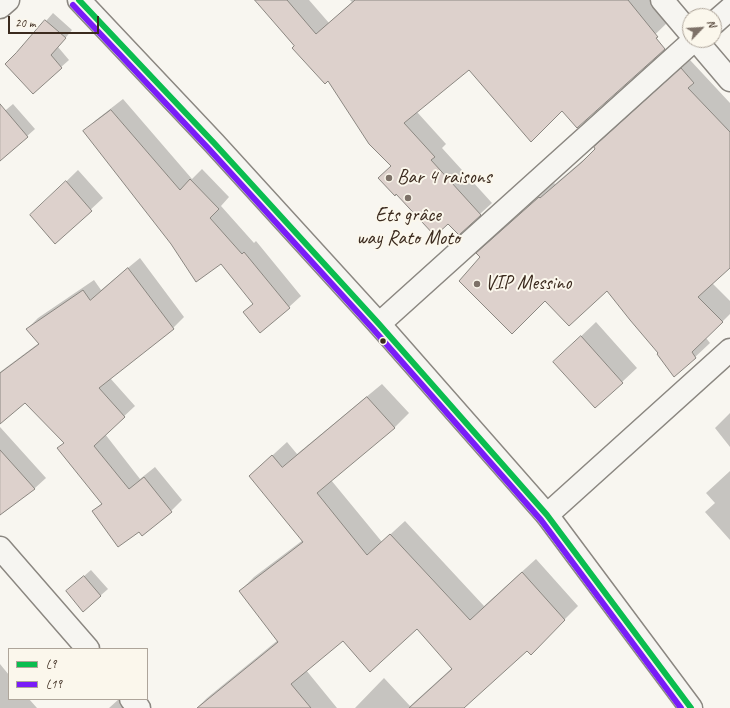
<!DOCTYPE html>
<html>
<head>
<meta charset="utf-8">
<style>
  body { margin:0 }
  #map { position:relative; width:730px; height:708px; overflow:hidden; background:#f8f6f0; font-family:Caveat,sans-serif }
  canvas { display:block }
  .legend { position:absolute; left:8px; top:648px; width:140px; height:52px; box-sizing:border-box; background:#fbf7ec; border:1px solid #aea59a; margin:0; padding:5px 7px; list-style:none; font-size:12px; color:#3b2a1e }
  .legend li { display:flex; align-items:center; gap:8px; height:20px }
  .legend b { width:20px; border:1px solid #aea59a }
  .north { position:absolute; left:682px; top:8px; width:40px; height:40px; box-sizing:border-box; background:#fbf7ec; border:1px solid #aea59a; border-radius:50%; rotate:65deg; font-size:11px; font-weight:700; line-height:16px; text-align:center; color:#3b2a1e }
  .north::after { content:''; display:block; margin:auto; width:14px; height:18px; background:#7d7168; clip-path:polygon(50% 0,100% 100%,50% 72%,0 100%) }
  .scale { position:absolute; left:8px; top:16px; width:91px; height:18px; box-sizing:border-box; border:2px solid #3b2a1e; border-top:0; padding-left:5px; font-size:12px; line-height:14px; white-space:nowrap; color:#3b2a1e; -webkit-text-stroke:3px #fbf7ec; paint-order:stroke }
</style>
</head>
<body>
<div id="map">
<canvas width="730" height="708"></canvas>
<ul class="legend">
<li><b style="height:5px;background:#0abd4f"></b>L9</li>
<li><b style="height:5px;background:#791cf8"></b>L19</li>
</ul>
<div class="north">N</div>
<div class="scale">20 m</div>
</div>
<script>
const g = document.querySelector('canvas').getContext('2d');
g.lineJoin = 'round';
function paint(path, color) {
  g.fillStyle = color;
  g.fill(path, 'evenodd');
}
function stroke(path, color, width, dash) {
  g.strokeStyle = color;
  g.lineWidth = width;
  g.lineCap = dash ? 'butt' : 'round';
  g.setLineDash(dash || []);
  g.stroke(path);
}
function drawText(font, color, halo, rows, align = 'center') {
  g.font = font + ' Caveat,sans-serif';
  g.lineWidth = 4;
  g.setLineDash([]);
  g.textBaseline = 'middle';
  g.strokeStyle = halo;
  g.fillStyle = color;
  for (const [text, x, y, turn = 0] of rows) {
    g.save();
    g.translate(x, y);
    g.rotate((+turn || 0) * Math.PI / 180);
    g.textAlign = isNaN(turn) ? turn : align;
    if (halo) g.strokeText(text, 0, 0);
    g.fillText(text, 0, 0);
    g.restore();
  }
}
const shadow = new Path2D(`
  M256,0H309L329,23L352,2L350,0H650L668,22L606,82L562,109L469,68L417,112L446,144L442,148L492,203L480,214L392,166L328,79L295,46Z
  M53,13L72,30L58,47L69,60L33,92L19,52Z
  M690,60L730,103V267L712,283L730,301V314L706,338L710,343L675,376L660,353L607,289L545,300L481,257L492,239L554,183L555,184L596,149L595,147L609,133Z
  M123,99L192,179L202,169L229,197L221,206L254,243L256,241L301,296L289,307L245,312L254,303L221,263L172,243L84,132L96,120Z
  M13,104L35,129L7,154L0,151V115Z
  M78,170L103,198L55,243L43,204Z
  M140,258L184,317L173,328L110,378L135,406L105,434L140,479L155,467L182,500L171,511L142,534L139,531L93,512L102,503L58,448L65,442L25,401L0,422V372L39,343L27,329L38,318L94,280L101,290Z
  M596,322L637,368L622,382L554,362Z
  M382,384L409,413L395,427L331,480L382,542L405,521L484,606L536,559L578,606L531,653L527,649L463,708H355L384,678L410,706L452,668L417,628L343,640L306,670L337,708H197L207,698L278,640L240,591L254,577L303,540L250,476L287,442L297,454Z
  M730,413V447L715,428Z
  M0,427L46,478L35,488L3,513L0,510Z
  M730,471V540L705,512L715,503L706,493Z
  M91,570L108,589L100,596L67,591Z
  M0,664L9,675V699H29L37,708H0Z
  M119,699L127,708H109Z`);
const building = new Path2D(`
  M255,0H287L316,34L355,0H628L658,37L656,38L665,49L577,128L562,111L531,142L469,70L404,123L435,157L431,160L481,215L459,235L448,224L435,236L396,194L395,196L378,178L391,166L369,144L328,81L325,84L292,48L294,46Z
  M45,20L66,38L51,55L62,68L33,94L5,64L16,53Z
  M681,68L694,83L688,88L730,132V268L698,297L723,322L692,352L696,358L674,377L657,354L658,353L630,320L607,291L569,326L545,301L512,334L459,281L480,257L476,253L539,197L540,198L582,162L595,149L594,147Z
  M0,104L28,137L0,161Z
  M111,110L180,190L190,179L219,209L210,218L242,254L244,252L290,308L260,333L243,312L253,304L221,264L196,282L171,244L83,131Z
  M66,181L92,211L55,244L30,215Z
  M128,268L174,329L99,388L125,417L94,446L129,489L144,477L172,512L142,536L139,532L118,547L92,511L102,504L57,448L64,443L25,403L0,424V373L39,344L26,329L83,290L90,300Z
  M581,336L623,383L595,408L553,362Z
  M367,397L395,428L317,493L367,555L390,534L470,620L522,572L565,620L531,655L527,651L464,708H409L452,669L417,629L370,672L343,641L291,684L311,708H197L278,642L239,591L303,542L249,476L272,455L282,467Z
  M0,450L35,489L0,515Z
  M84,576L101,596L83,612L66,591Z`);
const minor = new Path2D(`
  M662,0L690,33
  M0,7L8,0
  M714,23L730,9
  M696,40L730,80
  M379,324L694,40
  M547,515L730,350
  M0,548L88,649
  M131,699L139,708`);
const tertiary = new Path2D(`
  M79,0L214,143L379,324L547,515L691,708`);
const bus1 = new Path2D(`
  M79,0L214,143L379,324L547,515L691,708`);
const bus2 = new Path2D(`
  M73,5L208,148L373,329L541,520L681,708`);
const markers = [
  [389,178,4,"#7d7168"],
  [408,198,4,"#7d7168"],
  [477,284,4,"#7d7168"],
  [383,341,3.5,"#3b2a1e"]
];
const poiNames = [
  ["Bar 4 raisons",397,178],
  ["Ets grâce",408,216,"center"],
  ["way Rato Moto",408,239,"center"],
  ["VIP Messino",485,284]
];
paint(shadow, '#0003');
paint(building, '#ddd1cc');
stroke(building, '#8b8781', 1);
stroke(minor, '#8b8781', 25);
stroke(tertiary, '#8b8781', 25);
stroke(minor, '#f6f5f1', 22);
stroke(tertiary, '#f6f5f1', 22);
stroke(bus1, '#0abd4f', 6);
stroke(bus2, '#791cf8', 6);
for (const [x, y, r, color] of markers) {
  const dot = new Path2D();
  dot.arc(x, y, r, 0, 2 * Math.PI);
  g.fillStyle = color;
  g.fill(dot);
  stroke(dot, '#fbf7ec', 1.5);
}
drawText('20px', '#3b2a1e', '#fbf7ec', poiNames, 'left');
</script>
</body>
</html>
